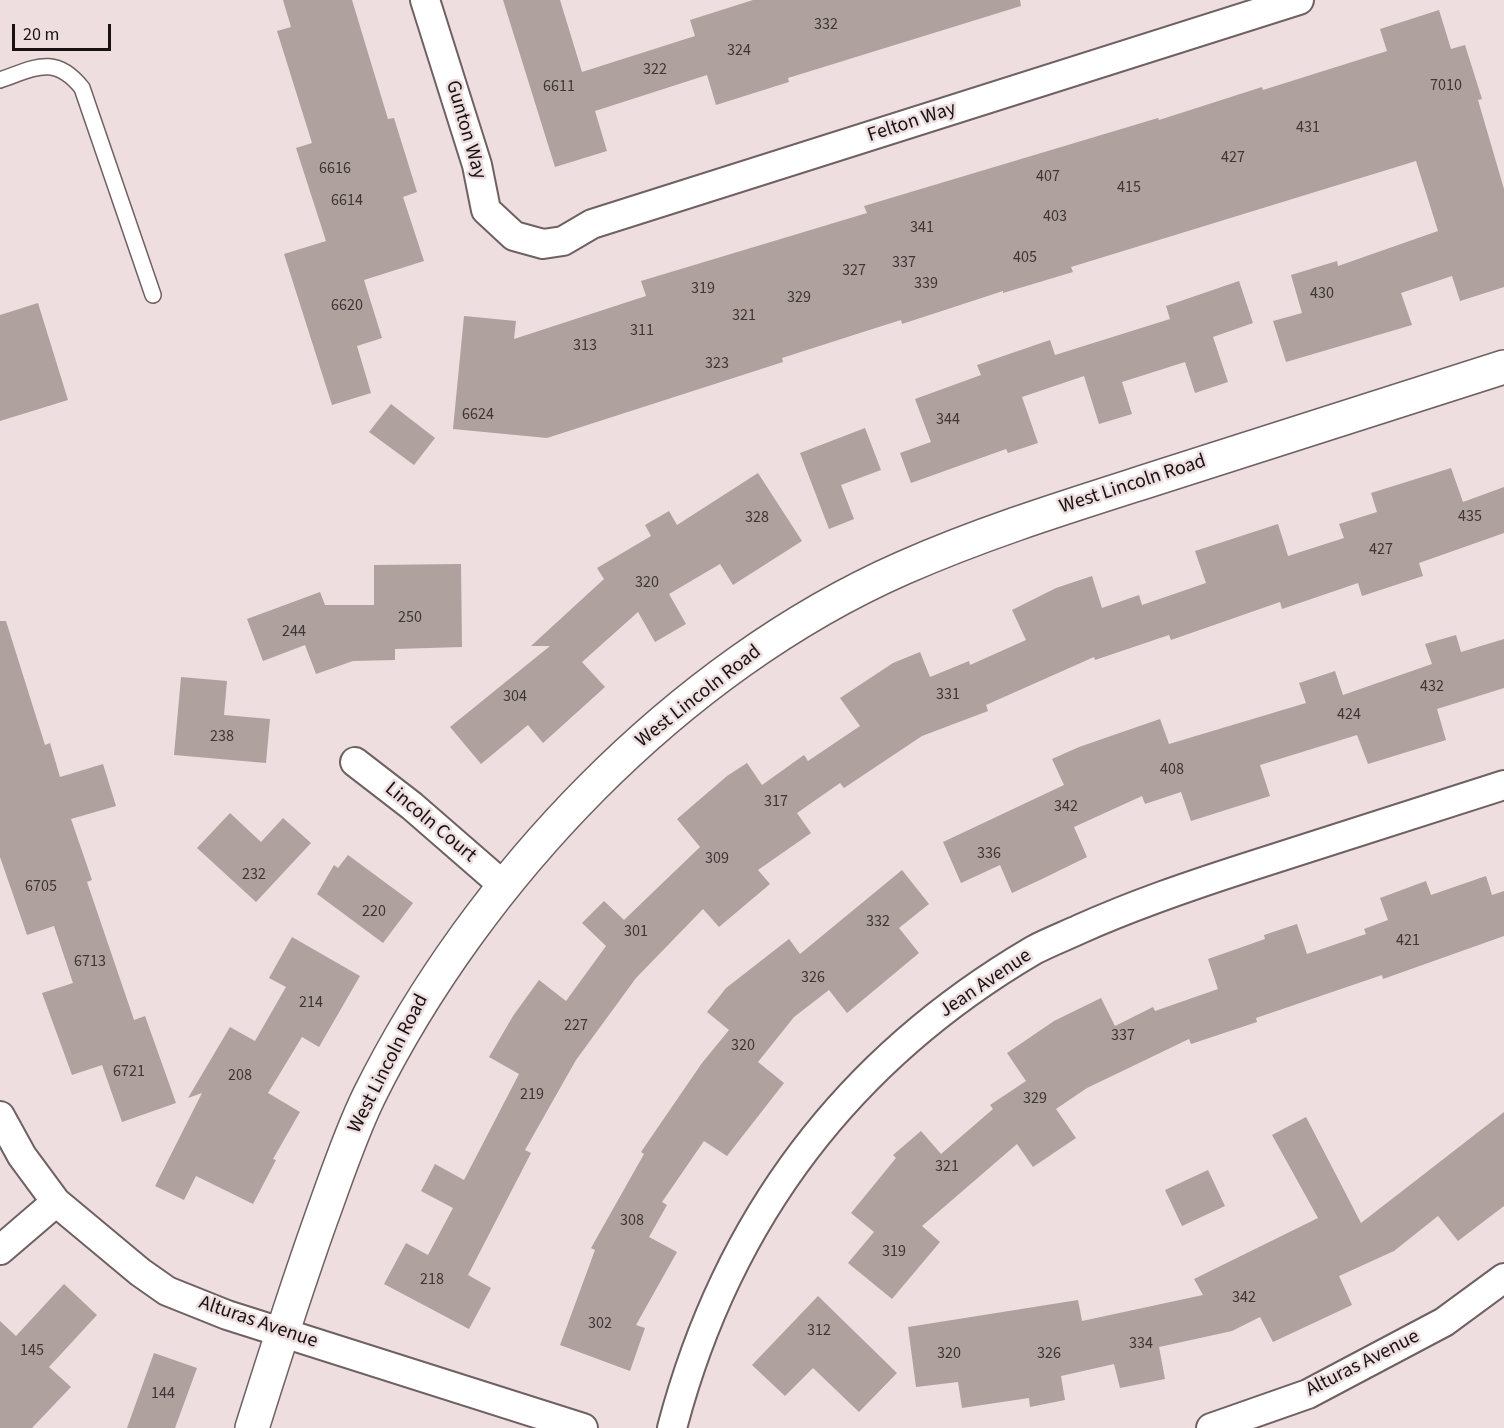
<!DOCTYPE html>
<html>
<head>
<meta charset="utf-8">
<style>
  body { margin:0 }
  #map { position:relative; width:1504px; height:1428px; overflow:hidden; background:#eededf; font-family:"Source Sans 3",sans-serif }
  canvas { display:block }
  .scale { position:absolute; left:12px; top:24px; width:99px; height:27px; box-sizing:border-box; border:3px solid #181213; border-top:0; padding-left:8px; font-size:18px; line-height:21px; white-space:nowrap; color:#181213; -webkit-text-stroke:4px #eededf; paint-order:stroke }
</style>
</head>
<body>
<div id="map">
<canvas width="1504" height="1428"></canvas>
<div class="scale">20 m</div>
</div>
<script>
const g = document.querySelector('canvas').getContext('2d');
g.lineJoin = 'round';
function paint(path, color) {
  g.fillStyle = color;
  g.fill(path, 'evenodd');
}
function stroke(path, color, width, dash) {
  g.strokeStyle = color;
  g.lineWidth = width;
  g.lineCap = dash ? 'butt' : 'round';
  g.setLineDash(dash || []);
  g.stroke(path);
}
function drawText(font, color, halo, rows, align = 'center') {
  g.font = font + ' "Source Sans 3",sans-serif';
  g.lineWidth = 5;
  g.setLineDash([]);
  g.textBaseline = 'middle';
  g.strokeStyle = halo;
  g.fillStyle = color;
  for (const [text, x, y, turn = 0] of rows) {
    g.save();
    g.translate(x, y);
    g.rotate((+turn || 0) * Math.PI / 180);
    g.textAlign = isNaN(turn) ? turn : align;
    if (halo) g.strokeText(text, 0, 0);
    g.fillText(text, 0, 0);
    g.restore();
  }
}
const building = new Path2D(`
  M283,0H352L388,119L394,118L417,192L403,197L424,261L364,280L382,338L357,346L371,393L332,405L284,254L326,241L296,148L312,143L277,31L291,27Z
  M503,0H560L582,72L695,36L690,20L753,0H1020L1021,6L788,78L789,82L716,105L707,75L595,111L607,151L555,167Z
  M1439,10L1451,49L1465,45L1482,99L1478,100L1504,189V287L1460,301L1452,276L1401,293L1412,325L1286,362L1273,321L1302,313L1291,275L1337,261L1338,266L1438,231L1416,161L1071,267L1073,272L1003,293V291L902,324L901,320L863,332L782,358L783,362L547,438L453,429L464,316L516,321L514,339L646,296L641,281L867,213L864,206L1158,118L1159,120L1262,87L1263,90L1387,51L1380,29Z
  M1239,281L1253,323L1213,337L1228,382L1195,393L1185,362L1122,382L1132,414L1099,424L1084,376L1022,397L1038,443L1008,453L1006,449L911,483L900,453L931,442L915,399L981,375L977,365L1050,340L1055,355L1170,319L1166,306Z
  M38,303L68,400L0,421V315Z
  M391,404L435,438L414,465L369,432Z
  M865,428L881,470L841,485L854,519L829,529L800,453Z
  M1451,468L1463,502L1504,487V533L1419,563L1423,576L1362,596L1358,583L1282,609L1280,602L1171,640L1169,635L1095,660L1094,657L986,705L988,711L922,736L844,788L840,783L797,813L811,833L758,870L770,884L719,927L703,909L636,978L576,1060L525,1150L531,1153L468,1275L491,1288L469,1329L384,1284L406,1243L428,1255L453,1208L421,1191L435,1164L464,1180L519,1074L489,1057L513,1016L539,980L566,1001L606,946L582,923L604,901L624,920L700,847L677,819L727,776L747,763L762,785L804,755L808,761L860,726L840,698L893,663L920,652L930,677L969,661L970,665L1026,640L1012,610L1056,588L1092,576L1102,608L1139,595L1142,605L1206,583L1195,551L1278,524L1288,556L1344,538L1339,524L1377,512L1371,493Z
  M758,473L802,541L733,585L720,564L669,594L686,624L655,642L638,612L582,662L605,687L543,743L528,725L481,764L450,727L550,646H531L604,579L597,568L651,536L645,525L669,511L677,525Z
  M461,564L462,647L395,649V660L353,661L316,674L305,645L263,661L247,619L320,592L325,605H374V565Z
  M0,621H6L45,745L50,743L60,777L103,764L116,806L71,819L92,880L87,882L134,1020L145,1016L176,1103L122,1122L102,1065L72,1075L42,993L73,983L54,926L27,935L0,857Z
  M1456,635L1461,652L1504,639V688L1437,709L1446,740L1368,764L1357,735L1260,765L1270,796L1191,821L1181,792L1145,804L1142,796L1074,827L1087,857L1042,879L1012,893L1000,865L961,883L943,842L1064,785L1052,759L1079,747L1160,719L1169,744L1306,703L1299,683L1335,671L1343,695L1432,664L1425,644Z
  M181,677L227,681L224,715L270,719L266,763L174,755Z
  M230,813L261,842L283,818L311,843L256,902L197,848Z
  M348,855L413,903L383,943L317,894L334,865L338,868Z
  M902,870L929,904L899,928L919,953L847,1013L829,990L794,1017L758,1062L784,1083L727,1156L704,1141L662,1202L667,1205L649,1237L677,1252L636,1325L645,1328L630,1371L560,1345L595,1250L591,1248L644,1154L641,1152L702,1063L729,1030L707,1012L726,988L789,939L800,954Z
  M1486,876L1492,895L1504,891V936L1383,979L1382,975L1256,1018L1257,1022L1191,1044L1189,1039L1087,1088L1056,1109L1076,1138L1033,1167L1017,1144L922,1226L940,1242L892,1299L848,1263L874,1232L851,1213L896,1158L893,1155L921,1131L941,1154L993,1109L990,1105L1026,1081L1007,1053L1054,1021L1101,998L1115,1026L1153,1007L1155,1011L1218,989L1208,959L1265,939L1264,935L1297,924L1307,954L1366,934L1364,929L1388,920L1380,898L1426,881L1431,895Z
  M292,937L360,976L319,1047L302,1037L268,1093L300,1112L273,1159L276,1160L253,1204L196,1176L184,1200L155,1186L202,1093L188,1098L230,1027L255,1041L286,987L269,978Z
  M1504,1112V1206L1458,1241L1438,1216L1394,1251L1339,1276L1352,1305L1273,1342L1260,1317L1232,1331L1159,1347L1165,1379L1120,1388L1114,1364L1061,1376L1065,1400L1030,1407L1029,1398L962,1408L958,1382L916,1387L908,1327L1078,1300L1082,1321L1203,1295L1194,1279L1318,1218L1272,1135L1306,1117L1361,1223Z
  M1208,1170L1225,1206L1182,1226L1165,1190Z
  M64,1284L97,1315L49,1367L71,1387L32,1428H0V1321L16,1336Z
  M818,1296L897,1373L859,1412L813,1368L785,1396L752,1365Z
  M154,1353L197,1368L175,1428H127Z`);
const lane = new Path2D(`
  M0,80C35,68 55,54 82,88L153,295`);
const street = new Path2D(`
  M425,0L477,165L486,210L514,236L543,244L563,241L592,224L1299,0
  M355,762L412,806L504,886
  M0,1116L22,1156L56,1202L140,1272L167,1291L227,1315L583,1428
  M0,1250L56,1202
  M672,1428C727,1219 848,1059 1034,950C1049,942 1065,936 1080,929C1136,904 1189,886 1248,867C1333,840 1419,812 1504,785
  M1211,1428L1308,1394L1444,1322L1504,1278`);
const secondary = new Path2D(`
  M252,1428C274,1358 296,1289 321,1219C336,1178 350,1135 369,1096C477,878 678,667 903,568C989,530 1079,503 1169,474C1280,438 1392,403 1504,367`);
const numberNames = [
  ["332",826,25],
  ["324",739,51],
  ["322",655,70],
  ["7010",1446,86],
  ["6611",559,87],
  ["431",1308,128],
  ["427",1233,158],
  ["6616",335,169],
  ["407",1048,177],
  ["415",1129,188],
  ["6614",347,201],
  ["403",1055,217],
  ["341",922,228],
  ["405",1025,258],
  ["337",904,263],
  ["327",854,271],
  ["339",926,284],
  ["319",703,289],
  ["430",1322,294],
  ["329",799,298],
  ["6620",347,306],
  ["321",744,316],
  ["311",642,331],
  ["313",585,346],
  ["323",717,364],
  ["6624",478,415],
  ["344",948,420],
  ["435",1470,517],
  ["328",757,518],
  ["427",1381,550],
  ["320",647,583],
  ["250",410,618],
  ["244",294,632],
  ["432",1432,687],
  ["331",948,695],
  ["304",515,697],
  ["424",1349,715],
  ["238",222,737],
  ["408",1172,770],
  ["317",776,802],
  ["342",1066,807],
  ["336",989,854],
  ["309",717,859],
  ["232",254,875],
  ["6705",41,887],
  ["220",374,912],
  ["332",878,922],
  ["301",636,932],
  ["421",1408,941],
  ["6713",90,962],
  ["326",813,978],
  ["214",311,1003],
  ["227",576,1026],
  ["337",1123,1036],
  ["320",743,1046],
  ["6721",129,1072],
  ["208",240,1076],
  ["219",532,1095],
  ["329",1035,1099],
  ["321",947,1167],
  ["308",632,1221],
  ["319",894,1252],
  ["218",432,1280],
  ["342",1244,1298],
  ["302",600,1324],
  ["312",819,1331],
  ["334",1141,1344],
  ["145",32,1351],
  ["320",949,1354],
  ["326",1049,1354],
  ["144",163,1394]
];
const streetNames = [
  ["Felton Way",912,123,-18],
  ["Gunton Way",465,130,74],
  ["West Lincoln Road",1133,485,-18],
  ["West Lincoln Road",699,697,-38],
  ["Lincoln Court",430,823,40],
  ["Jean Avenue",986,984,-34],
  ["West Lincoln Road",389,1064,-63],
  ["Alturas Avenue",258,1323,19],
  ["Alturas Avenue",1363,1364,-27]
];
paint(building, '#afa19d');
stroke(lane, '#6f6162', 18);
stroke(street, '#6f6162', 32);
stroke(secondary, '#6f6162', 36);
stroke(lane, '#fff', 15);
stroke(street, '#fff', 28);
stroke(secondary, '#fff', 33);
drawText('16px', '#3e3636', null, numberNames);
drawText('20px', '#181213', '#eededf', streetNames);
</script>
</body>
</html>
